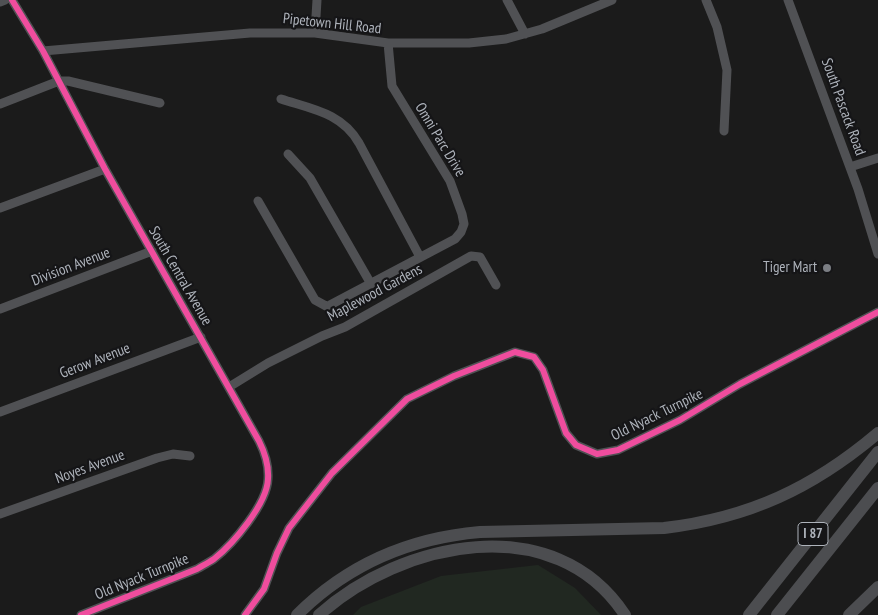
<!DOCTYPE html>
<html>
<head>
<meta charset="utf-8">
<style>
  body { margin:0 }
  canvas { display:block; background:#1b1b1b }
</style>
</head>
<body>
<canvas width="878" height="615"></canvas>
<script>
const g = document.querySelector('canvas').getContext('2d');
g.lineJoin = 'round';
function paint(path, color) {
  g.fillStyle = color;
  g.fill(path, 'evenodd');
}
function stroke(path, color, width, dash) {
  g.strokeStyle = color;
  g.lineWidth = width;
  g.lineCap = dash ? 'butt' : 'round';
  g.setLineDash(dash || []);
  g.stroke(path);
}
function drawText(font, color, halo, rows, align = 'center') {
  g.font = font + ' "PT Sans Narrow",sans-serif';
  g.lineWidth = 4.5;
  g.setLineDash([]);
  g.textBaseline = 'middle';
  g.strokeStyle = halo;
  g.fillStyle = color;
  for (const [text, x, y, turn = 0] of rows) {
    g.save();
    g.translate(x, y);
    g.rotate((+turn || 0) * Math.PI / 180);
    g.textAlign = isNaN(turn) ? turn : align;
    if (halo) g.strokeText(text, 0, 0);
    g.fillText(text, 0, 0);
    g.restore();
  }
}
const green = new Path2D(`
  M538,565L575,588L601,615H353L361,607L441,576Z`);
const minor = new Path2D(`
  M12,0L43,51L105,169L259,441C265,453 269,465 268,479C267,504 233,544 214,559C208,563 202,566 197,569L81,615
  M507,0L525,34
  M706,0L717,27L727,70L724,131
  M788,0L858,189L878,254
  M0,2L5,0
  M315,33L317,0
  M43,51L250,33H315L388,43H469L506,39L542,29L612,0
  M281,99C312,109 342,113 359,143L420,257
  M0,104L59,81H68L160,103
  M288,154L310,178L371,284
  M850,167L878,158
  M258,201L315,300L326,306L330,305L455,239L461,232L464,224L462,214L450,181L392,86L388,43
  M0,208L105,169
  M0,309L152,251
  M229,387L268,363L322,336L345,327L471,256L480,257L496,285
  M0,412L201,337
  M0,514L157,458L173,454L190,456
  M245,615L264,589L277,553L289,528L332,473L407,399L454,376L515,352L534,357L543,370L566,433L576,445L597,454L618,450L680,420L740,384L878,312`);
const highway = new Path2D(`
  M297,615C347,565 410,538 480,532L664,528C749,518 813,488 878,433
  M319,615C401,541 555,508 625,615
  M749,615L878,452
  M777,615L878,488
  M849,615L878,587`);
const cycleway = new Path2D(`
  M12,0L43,51L105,169L259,441C265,453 269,465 268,479C267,504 233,544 214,559C208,563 202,566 197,569L81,615
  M245,615L264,589L277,553L289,528L332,473L407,399L454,376L515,352L534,357L543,370L566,433L576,445L597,454L618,450L680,420L740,384L878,312`);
const markers = [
  [827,268,5,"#7b7e83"]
];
const shields = [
  [813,534,30]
];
const shieldNames = [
  ["I 87",813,534]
];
const streetNames = [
  ["Pipetown Hill Road",332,24,6],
  ["South Pascack Road",843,107,70],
  ["Omni Parc Drive",440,140,59],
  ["Division Avenue",71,267,-21],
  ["South Central Avenue",180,276,60],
  ["Maplewood Gardens",375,293,-28],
  ["Gerow Avenue",95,361,-21],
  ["Old Nyack Turnpike",657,415,-26],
  ["Noyes Avenue",90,467,-20],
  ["Old Nyack Turnpike",142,577,-22]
];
const poiNames = [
  ["Tiger Mart",817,268]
];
paint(green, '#212821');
stroke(minor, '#505154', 9);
stroke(highway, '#4c4d50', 12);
stroke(cycleway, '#ef4d9e', 6);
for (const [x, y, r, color] of markers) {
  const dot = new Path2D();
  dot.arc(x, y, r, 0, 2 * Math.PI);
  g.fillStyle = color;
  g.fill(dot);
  stroke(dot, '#151517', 2);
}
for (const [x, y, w] of shields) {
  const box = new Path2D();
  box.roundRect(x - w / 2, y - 11.5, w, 23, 4);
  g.fillStyle = '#151517';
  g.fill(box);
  stroke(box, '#aeb3bb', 1);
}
drawText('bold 14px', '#aeb3bb', null, shieldNames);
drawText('15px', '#aeb3bb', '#151517', streetNames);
drawText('15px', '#aeb3bb', '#151517', poiNames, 'right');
</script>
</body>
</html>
